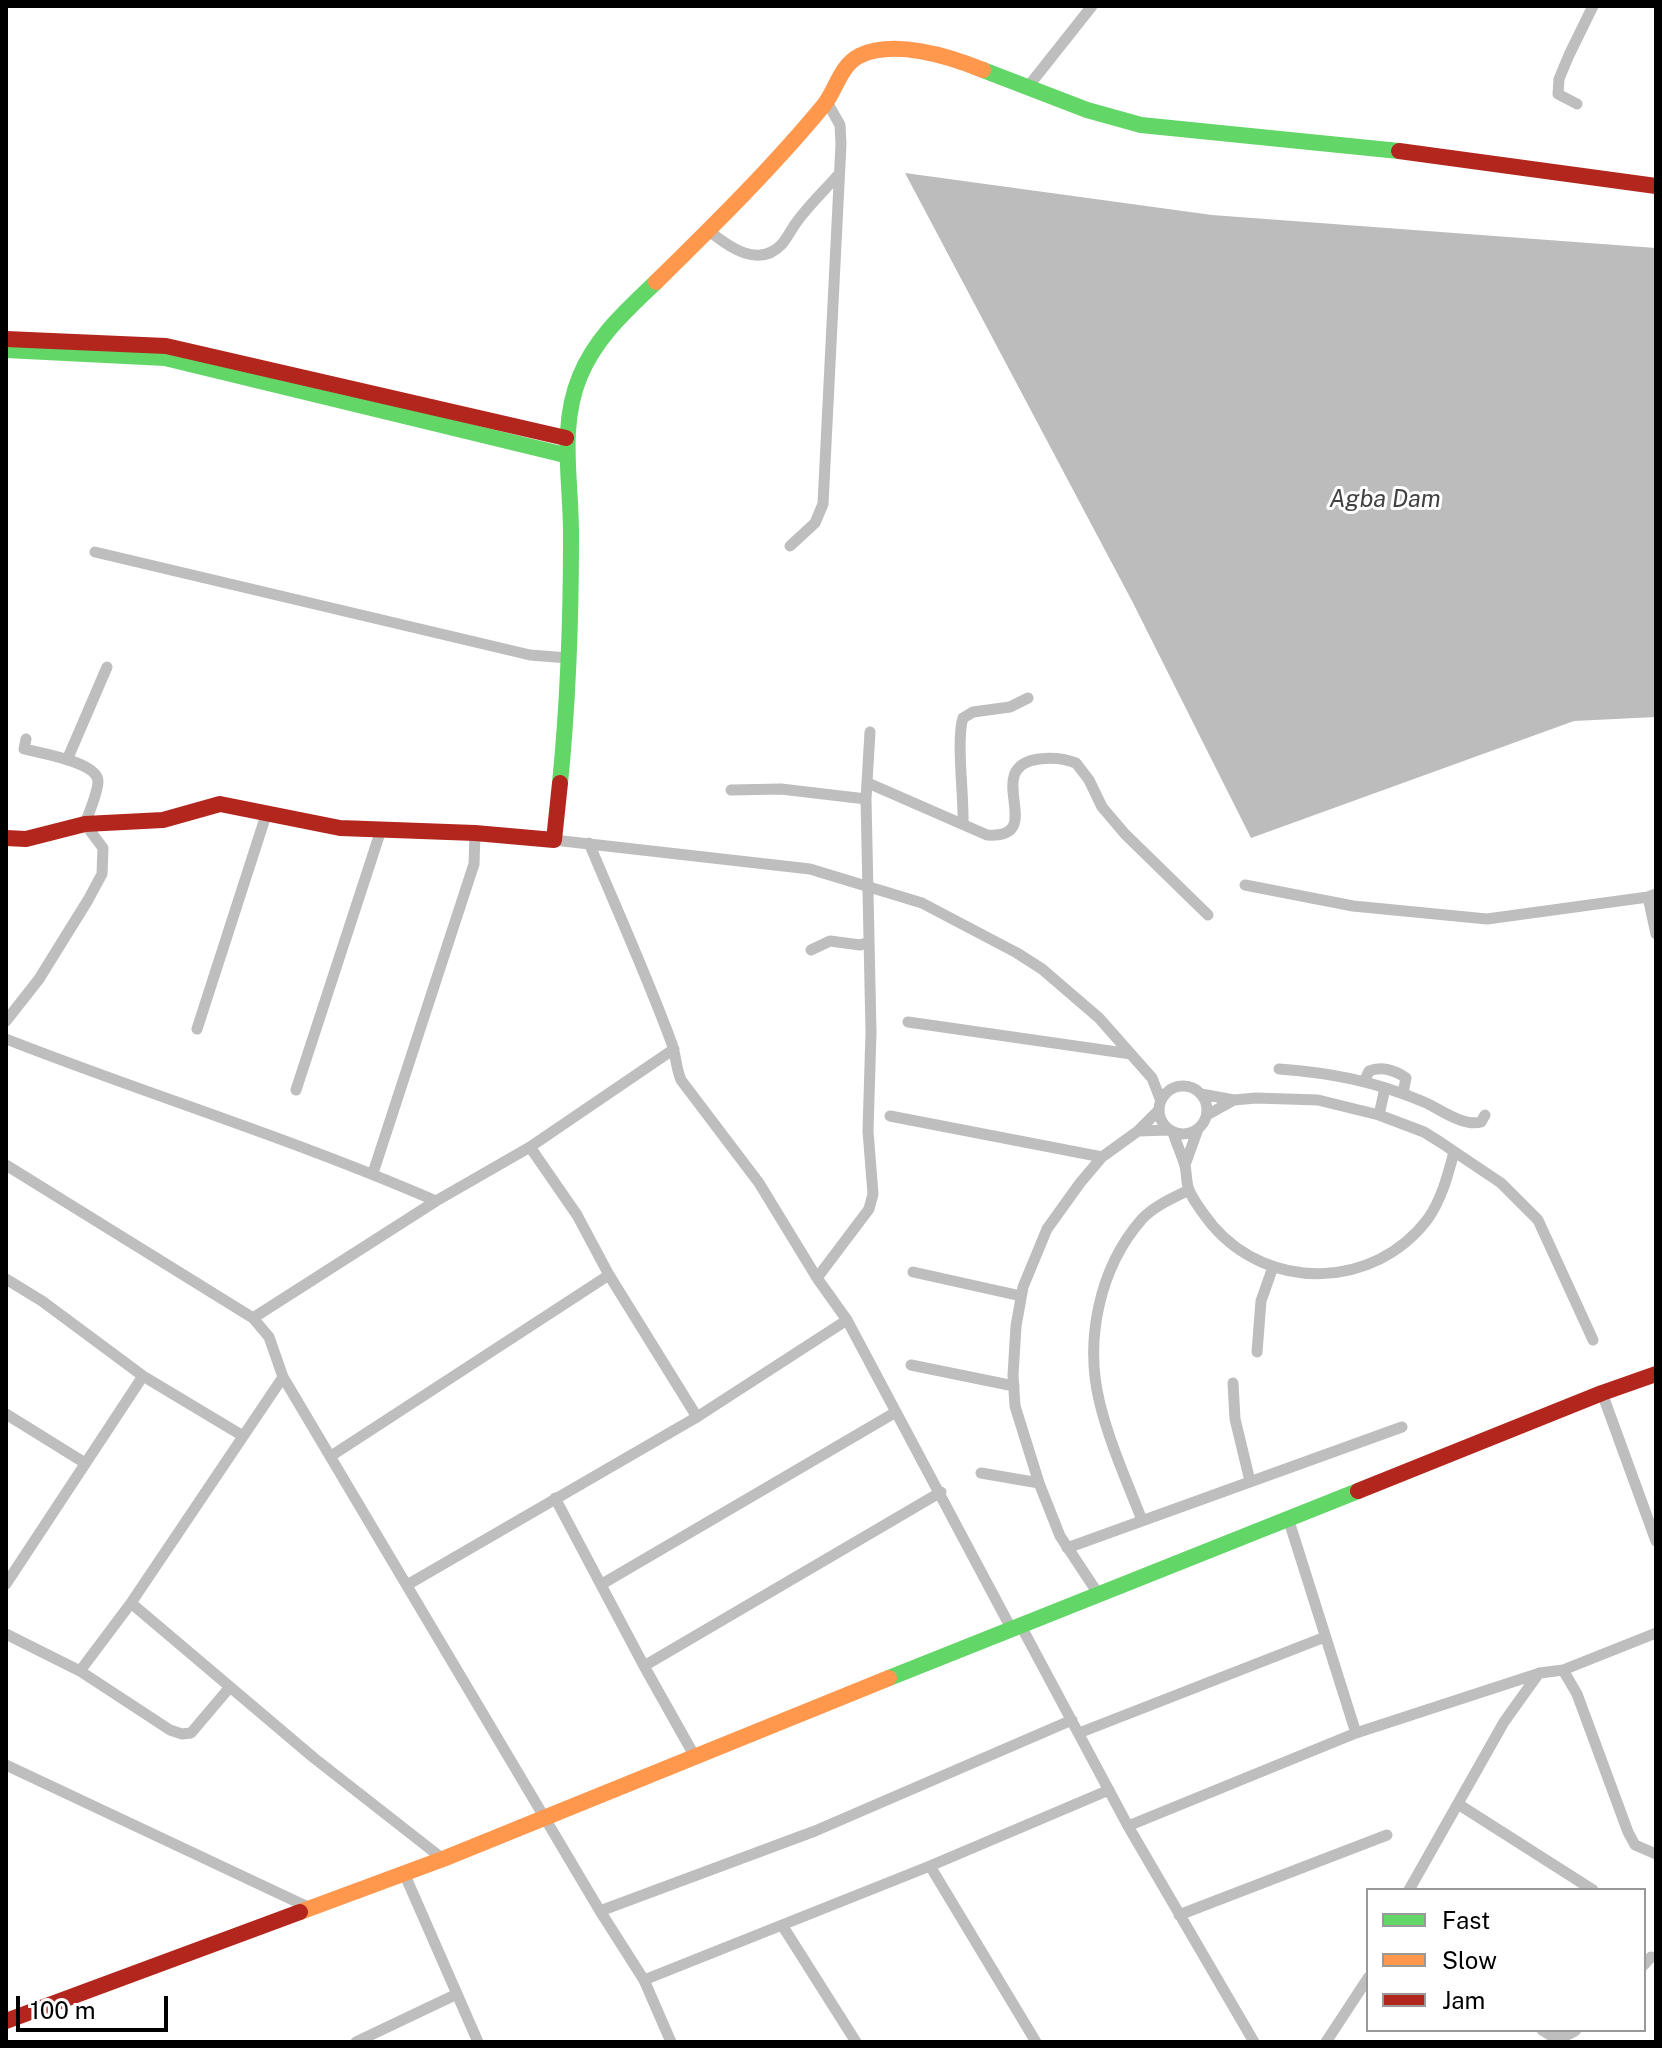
<!DOCTYPE html>
<html>
<head>
<meta charset="utf-8">
<style>
  body { margin:0 }
  #map { position:relative; width:1662px; height:2048px; overflow:hidden; background:#fff; font-family:"Public Sans",sans-serif }
  canvas { display:block }
  .frame { position:absolute; inset:0; border:8px solid #000; pointer-events:none }
  .legend { position:absolute; left:1366px; top:1888px; width:280px; height:144px; box-sizing:border-box; background:#fff; border:2px solid #999; margin:0; padding:10px 14px; list-style:none; font-size:24px; color:#000 }
  .legend li { display:flex; align-items:center; gap:16px; height:40px }
  .legend b { width:40px; border:2px solid #999 }
  .scale { position:absolute; left:16px; top:1996px; width:152px; height:36px; box-sizing:border-box; border:4px solid #000; border-top:0; padding-left:10px; font-size:24px; line-height:28px; white-space:nowrap; color:#000; -webkit-text-stroke:6px #fff; paint-order:stroke }
</style>
</head>
<body>
<div id="map">
<canvas width="1662" height="2048"></canvas>
<div class="frame"></div>
<ul class="legend">
<li><b style="height:10px;background:#63d668"></b>Fast</li>
<li><b style="height:10px;background:#ff974d"></b>Slow</li>
<li><b style="height:10px;background:#b3261e"></b>Jam</li>
</ul>
<div class="scale">100 m</div>
</div>
<script>
const g = document.querySelector('canvas').getContext('2d');
g.lineJoin = 'round';
function paint(path, color) {
  g.fillStyle = color;
  g.fill(path, 'evenodd');
}
function stroke(path, color, width, dash) {
  g.strokeStyle = color;
  g.lineWidth = width;
  g.lineCap = dash ? 'butt' : 'round';
  g.setLineDash(dash || []);
  g.stroke(path);
}
function drawText(font, color, halo, rows, align = 'center') {
  g.font = font + ' "Public Sans",sans-serif';
  g.lineWidth = 6;
  g.setLineDash([]);
  g.textBaseline = 'middle';
  g.strokeStyle = halo;
  g.fillStyle = color;
  for (const [text, x, y, turn = 0] of rows) {
    g.save();
    g.translate(x, y);
    g.rotate((+turn || 0) * Math.PI / 180);
    g.textAlign = isNaN(turn) ? turn : align;
    if (halo) g.strokeText(text, 0, 0);
    g.fillText(text, 0, 0);
    g.restore();
  }
}
const water = new Path2D(`
  M905,173L1212,215L1656,248V717L1574,721L1251,838L1132,601Z`);
const street = new Path2D(`
  M1027,88L1092,6
  M1577,104L1558,94L1559,79L1569,55L1593,6
  M709,231C729,247 759,269 782,244C787,238 791,230 796,223C808,206 824,191 838,175
  M790,546L815,523L823,504L841,144L840,125L827,102
  M95,552L530,655L568,658
  M67,760L107,667
  M868,783L987,835C1050,839 979,767 1039,759C1053,757 1063,758 1076,763L1089,780L1102,807L1125,834L1208,915
  M731,790L781,789L866,799
  M963,823C964,796 956,740 963,718L973,712L1010,707L1028,698
  M554,840L810,869L922,903L1017,953L1042,969L1099,1018L1152,1078L1161,1101
  M589,843C617,910 647,976 672,1044C676,1056 676,1068 681,1080L759,1183L817,1278L847,1320L1012,1630
  M1245,885L1353,906L1487,919L1648,897L1656,894
  M1648,897L1656,934
  M811,950L830,941L860,945L869,942
  M6,1021L39,979L88,900L102,874L103,848L85,824C89,812 98,793 98,781C97,762 40,753 24,749L26,739
  M908,1022L1131,1054
  M197,1029L267,812
  M6,1039C149,1095 296,1140 436,1201
  M1279,1069C1332,1073 1374,1081 1424,1102C1440,1109 1463,1127 1481,1122L1485,1115
  M1365,1080L1369,1071C1381,1066 1395,1070 1406,1078L1403,1093
  M1159 1110a24 24 0 1 1 48 0a24 24 0 1 1-48 0Z
  M296,1090L381,830
  M1201,1094L1234,1100L1256,1098L1318,1100L1379,1115L1424,1132L1440,1142L1501,1183L1538,1220L1593,1340
  M1207,1115L1234,1100
  M1379,1115L1385,1088
  M890,1116L1102,1157
  M1138,1131L1169,1130
  M1173,1132C1176,1143 1182,1155 1185,1166C1187,1174 1186,1183 1189,1190C1194,1202 1205,1216 1213,1226C1270,1292 1374,1289 1427,1220C1441,1201 1448,1175 1454,1152
  M530,1147L577,1215L609,1275L697,1417
  M6,1165L253,1318L269,1337L283,1377L600,1911L644,1980L671,2042
  M1185,1165L1198,1129
  M373,1173L474,864L475,833
  M913,1272L1021,1296
  M817,1278L869,1209L873,1194L868,1131L871,1032L866,799L870,732
  M6,1279L42,1301L143,1376L243,1436
  M253,1318L436,1201L530,1147L674,1049
  M1257,1352L1261,1301L1273,1267
  M911,1365L1014,1386
  M1233,1383L1235,1419L1250,1481
  M1602,1393L1656,1541
  M6,1414L85,1463
  M331,1456L609,1275
  M981,1473L1039,1483
  M555,1498L644,1666L694,1755
  M1288,1518L1356,1733
  M1142,1520C1127,1482 1110,1444 1100,1404C1084,1341 1099,1268 1142,1219C1154,1206 1173,1198 1189,1190
  M1067,1548L1402,1427
  M6,1584L143,1376
  M602,1584L896,1412
  M407,1585L697,1417L847,1320
  M1099,1595L1060,1536L1039,1483L1015,1406L1013,1375L1016,1326L1023,1287L1047,1229L1080,1183L1102,1157L1138,1131L1159,1110
  M131,1603L314,1758L443,1859
  M1021,1626L1128,1826L1254,2042
  M6,1634L80,1671L170,1730L182,1734L191,1733L230,1687
  M644,1666L941,1492
  M1563,1670L1577,1694L1628,1832L1635,1845L1656,1854
  M80,1671L131,1603L283,1377
  M1079,1733L1325,1637
  M6,1765L310,1908
  M1458,1804L1593,1890
  M1128,1826L1356,1733L1540,1673L1563,1670L1656,1633
  M930,1866L1036,2042
  M404,1873L478,2042
  M1409,1890L1504,1722L1539,1673
  M600,1911L815,1831L1072,1720
  M1179,1915L1387,1835
  M782,1925L856,2042
  M1644,1965L1651,1957
  M644,1980L930,1866L1109,1790
  M1542,2030L1562,2042
  M356,2042L457,1994
  M1326,2042L1368,1978
  M1552,2042C1558,2035 1568,2037 1576,2030`);
const fast = new Path2D(`
  M983,70L1087,110L1141,125L1399,151
  M6,350L165,358L565,455
  M560,783C568,703 571,620 571,539C572,485 558,428 580,376C596,337 626,311 656,282
  M889,1678L1358,1491`);
const slow = new Path2D(`
  M656,282C714,225 772,168 824,105C836,90 840,66 859,56C894,39 949,56 983,70
  M300,1912L443,1859L889,1678`);
const jam = new Path2D(`
  M1399,151L1656,186
  M6,339L166,346L566,438
  M6,838L26,839L85,824L163,820L220,804L340,828L475,833L554,840L560,783
  M1358,1491L1602,1393L1656,1374
  M6,2021L300,1912`);
const waterNames = [
  ["Agba Dam",1385,500]
];
paint(water, '#bcbcbc');
stroke(street, '#bebebe', 11);
stroke(fast, '#63d668', 16);
stroke(slow, '#ff974d', 16);
stroke(jam, '#b3261e', 16);
drawText('italic 24px', '#414141', '#fff', waterNames);
</script>
</body>
</html>
